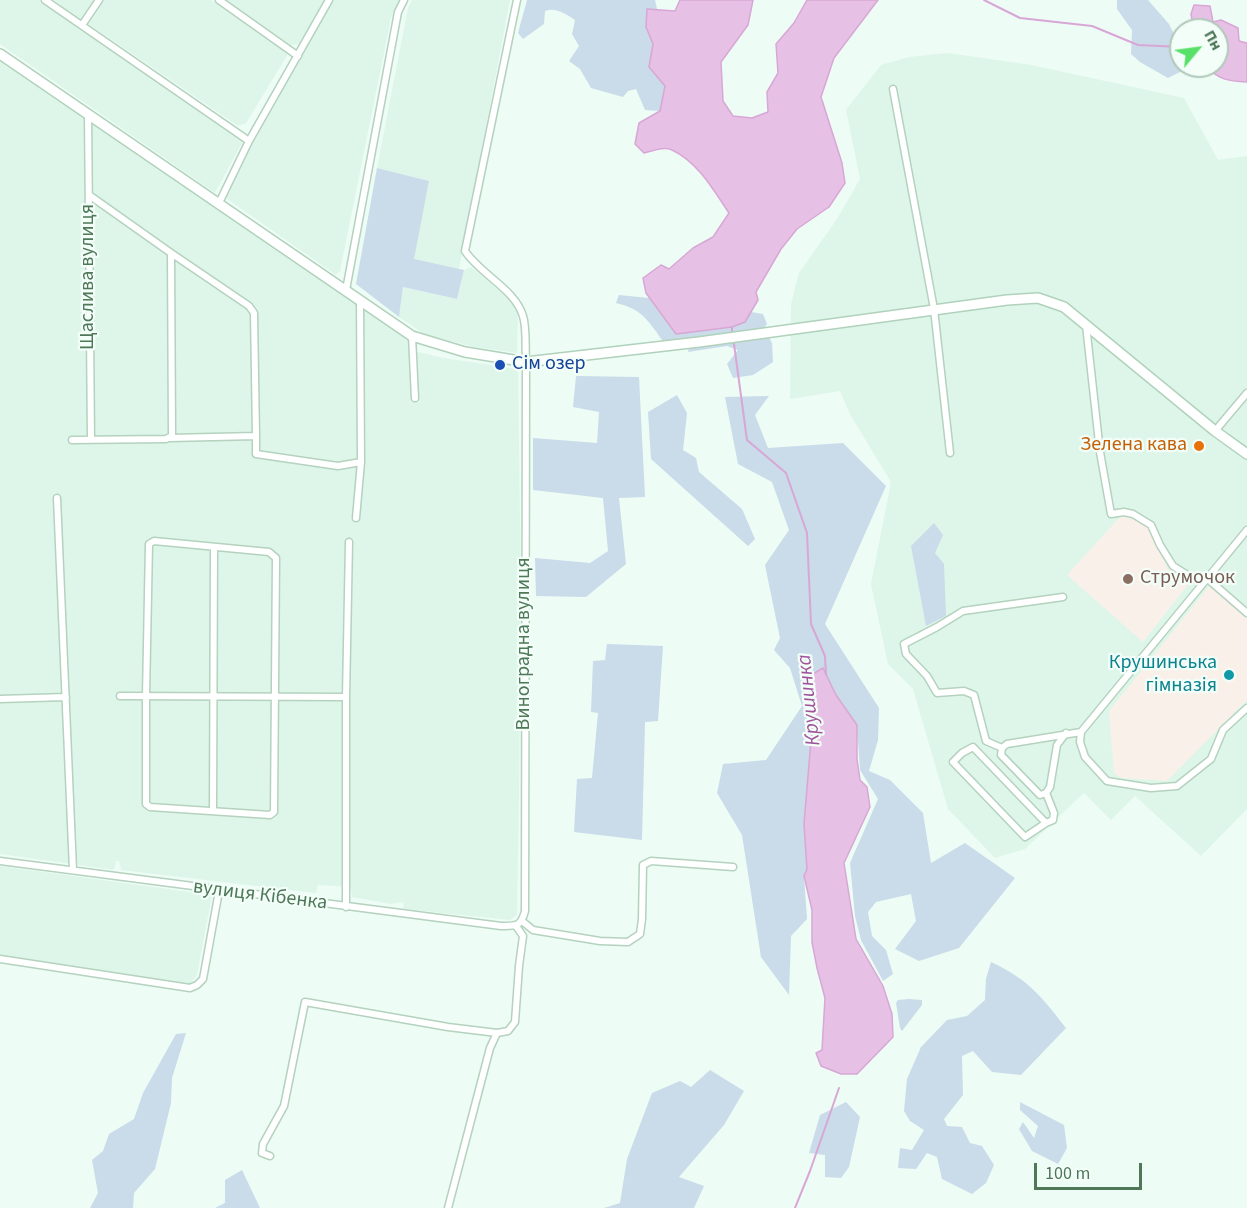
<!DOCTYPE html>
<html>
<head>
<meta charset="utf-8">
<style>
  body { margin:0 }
  #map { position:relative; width:1247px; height:1208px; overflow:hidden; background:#edfcf5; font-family:"Source Sans 3",sans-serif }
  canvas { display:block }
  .north { position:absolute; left:1169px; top:18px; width:60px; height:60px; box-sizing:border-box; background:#f3fef9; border:2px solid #b1c8b9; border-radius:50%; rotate:61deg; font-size:16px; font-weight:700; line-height:24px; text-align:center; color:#4f7859 }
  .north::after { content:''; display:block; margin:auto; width:21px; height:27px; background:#58e068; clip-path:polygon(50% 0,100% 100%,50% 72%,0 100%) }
  .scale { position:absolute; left:1034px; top:1163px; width:108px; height:27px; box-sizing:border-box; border:3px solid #4f7859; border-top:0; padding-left:8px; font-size:18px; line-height:21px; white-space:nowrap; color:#4f7859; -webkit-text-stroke:4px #f3fef9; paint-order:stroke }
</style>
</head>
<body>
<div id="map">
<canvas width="1247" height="1208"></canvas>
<div class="north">Пн</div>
<div class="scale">100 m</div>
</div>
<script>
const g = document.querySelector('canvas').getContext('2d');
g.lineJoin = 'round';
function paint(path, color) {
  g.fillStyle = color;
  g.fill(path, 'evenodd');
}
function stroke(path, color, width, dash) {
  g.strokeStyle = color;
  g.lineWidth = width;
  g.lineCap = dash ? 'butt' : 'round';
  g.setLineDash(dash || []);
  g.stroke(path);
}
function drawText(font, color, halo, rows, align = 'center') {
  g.font = font + ' "Source Sans 3",sans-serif';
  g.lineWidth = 4.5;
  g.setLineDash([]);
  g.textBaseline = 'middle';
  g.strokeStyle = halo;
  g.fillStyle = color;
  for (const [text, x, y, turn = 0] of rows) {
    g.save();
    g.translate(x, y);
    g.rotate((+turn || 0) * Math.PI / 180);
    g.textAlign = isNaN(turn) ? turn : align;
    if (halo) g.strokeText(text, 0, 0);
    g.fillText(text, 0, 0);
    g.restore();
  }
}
const residential = new Path2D(`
  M0,0H39L243,141L215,193L0,44Z
  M54,0H97L82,21Z
  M102,0H211L288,54L246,123L238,126L87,23Z
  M226,0H326L302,44L290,45Z
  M333,0H400L391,18L340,271L336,275L226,198L253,143Z
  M412,0H510L459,269L413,260L429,181L377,168L408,8Z
  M948,53L1031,65L1184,98L1218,160L1247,156V809L1201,856L1135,796L1111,820L1084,793L1025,849L995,858L948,809L913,689L888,664L871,584L891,482L851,416L840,391L790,399L791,304L799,273L837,219L860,179L846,110L881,65L909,57Z
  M0,57L410,340V348L418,352L443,358L518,369L521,593L519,795L517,915L510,920L404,909L403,902L391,904L352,897L351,887L318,885L316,893L121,870L119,861H116L114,870L0,854Z
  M471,267L513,302L518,313L517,353L474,347L424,334L399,317L403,287L457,299L464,270Z
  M0,866L212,895L197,975L189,985L0,955Z`);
const education = new Path2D(`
  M1126,516L1150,526L1168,570L1171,569L1190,582L1143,642L1067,575L1120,517Z
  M1210,585L1247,618V700L1167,781L1121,778L1114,773L1109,711Z`);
const green = new Path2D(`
  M527,0H655L657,9H647L646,27L653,44L649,67L665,86L660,111L645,110L636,89L628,91L623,97L591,88L580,69L569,61L579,46L572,34L575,20C565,14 556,7 545,11L544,24L523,39L518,33Z
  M1117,0H1148L1169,24L1177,40V53L1184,70L1168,78L1140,62L1131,54L1132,30L1117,9Z
  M377,168L429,181L414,259L464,270L457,299L403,287L399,317L356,284Z
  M619,295L649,298L676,334L745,322L751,312L763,314L767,324L764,328L750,332L665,344C649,322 643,309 616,303Z
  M768,335L772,343L773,362L753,375L733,378L727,364L738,350L727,346L688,352L689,347Z
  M576,376L639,377L645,497L619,498L626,564L586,597L536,596L535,558L590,563L608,551L603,498L533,490V438L597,443L599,412L573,407Z
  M677,395L687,413L683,450L696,458L699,472L742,509L755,539L748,546L651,459L648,412Z
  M769,396L755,415L768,448L843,443L886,486L825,624L879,708L878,740L869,771L890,780L923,813L931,863L965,843L1015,878L959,948L919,961L895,949L916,921L911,894L876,902L868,912L872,936L886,950L893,974L883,981L861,940L855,916L850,863L878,799L860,770L857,725L836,695L822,668L803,680L813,702V716L804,824L807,869L804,876L807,919L791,936L789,995L761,957L742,835L717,793L723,764L766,760L802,706L790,668L774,650L780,638L765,565L789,530L772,482L738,464L725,397Z
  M934,523L943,535L935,553L944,564L946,616L926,626L911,546Z
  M607,644L663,646L658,721L645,722L642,840L574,832L577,779L592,778L598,713L591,712L593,661L605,660Z
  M991,962C1029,980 1041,996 1066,1028L1021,1075L992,1072L973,1051L962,1056L963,1095L944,1119L947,1126L962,1127L970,1143L982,1146L994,1165L986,1183L972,1194L942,1179L937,1157L927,1153L916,1169L898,1168L900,1148L912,1150L924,1130L910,1121L904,1111L907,1079L921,1047L947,1020L967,1016L985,1000L986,979Z
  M909,999L922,1000V1005L902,1031L900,1028L896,1003L898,1000Z
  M186,1033L172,1078L171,1103L155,1169L134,1193L133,1208H90L98,1193L92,1160L103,1151L109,1134L134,1119L143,1093L176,1034Z
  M710,1070L744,1091L724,1125L679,1177L704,1186L694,1208H604L620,1203L627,1159L652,1093L680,1081L691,1087Z
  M846,1102L860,1117L849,1167L841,1178L825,1177V1155L809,1153L820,1115Z
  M1020,1102L1064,1125L1067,1148L1058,1164L1032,1151L1019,1129L1023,1122L1034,1138L1038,1126L1020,1110Z
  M242,1170L260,1208H215L225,1203V1180Z`);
const water = new Path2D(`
  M680,0H753L748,25L721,62L723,101L733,116L752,118L768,112L767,92L778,73L776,44L794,23L807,0H878L834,58L821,97L842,163L845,183L829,207L797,229L781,249L756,292L758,300L745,322L732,327L676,334L646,293L643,278L661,265L669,269L693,248L713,237L729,213C714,191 698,162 672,150C664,146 653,151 644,153L635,144L639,123L660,111L665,86L649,67L653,44L646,27L647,9L675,11Z
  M1194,5L1210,6L1213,22L1221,20L1238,28L1239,41L1247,43V82C1227,81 1220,80 1205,66H1217V30H1194L1191,14Z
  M823,668L836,695L857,725V759L860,780L867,787L870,807L844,863L856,939L883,986L892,1014L893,1037L857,1074H841L821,1066L816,1053L822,1050L825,998L817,968L812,942V910L804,876L807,869L804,824L813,716V702L803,680Z`);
const stream = new Path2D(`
  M984,0L1020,18L1092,26L1138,45L1181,47
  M732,327V331
  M734,344L747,440L786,473L807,533L811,624L825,656L826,675
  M795,1208L810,1171L839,1088`);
const street = new Path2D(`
  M45,0L249,141
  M219,0L298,56
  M82,25L99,0
  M893,89L934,309L950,453
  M88,114L91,440
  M219,203L249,141L329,0
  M346,290L398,12L404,0
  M1086,325L1100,452L1111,514L1124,512L1133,514L1151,525L1160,545L1173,566L1194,579L1209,580L1247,613
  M412,336L415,398
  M1215,431L1247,393
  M256,436V454L338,466L361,462
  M169,438L256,436L254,313L249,306L171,253
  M72,440L166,439L172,436L171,253L89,195
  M57,498L73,870
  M356,518L361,462L360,300
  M1247,530L1081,732L1080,742L1085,757L1107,781L1151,788L1177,786L1211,759L1223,730L1247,708
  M154,541L269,552L276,558L274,812L270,815L150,807L146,804V696L149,544Z
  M120,696L346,697
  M0,699L66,697
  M1066,733L1057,745L1050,787L1046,793L1040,795L1001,755L1002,748L1007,744L1081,732
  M1002,748L986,741L974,695L964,691L937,693L927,676L906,654L904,644L937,627L963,611L1063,597
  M213,811L214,547
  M1046,823L1025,837L953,762L962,753L973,747L1046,823L1053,820L1054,813L1046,793
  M0,861L501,926C516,926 521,927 525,911L526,362C525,348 527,329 523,316C515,289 481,275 465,251L517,0
  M346,907V697L349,542
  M522,921L533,930L600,941L628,942L640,934L642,919L643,865L651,861L733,867
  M0,959L190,988L197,985L203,979L219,891
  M270,1156L262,1153L263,1144L284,1106L305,1002L448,1027L497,1033
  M448,1208L490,1048L497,1033L508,1031L515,1022L519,966L523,936L516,926`);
const secondary = new Path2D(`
  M0,54L412,336L465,352L526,362L699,342L1007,300L1038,298L1064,307L1215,431L1247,454`);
const markers = [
  [500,365,6,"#1a4fb4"],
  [1199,446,6,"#e8710a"],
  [1128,579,6,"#8d6e63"],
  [1229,675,6,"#0f9aa8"]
];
const streetNames = [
  ["Щаслива вулиця",89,277,-90],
  ["Виноградна вулиця",525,644,-90],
  ["вулиця Кібенка",260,896,7]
];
const transitNames = [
  ["Сім озер",512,365]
];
const foodNames = [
  ["Зелена кава",1187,446]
];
const educationNames = [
  ["Струмочок",1140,579]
];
const cultureNames = [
  ["Крушинська",1217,664],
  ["гімназія",1217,687]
];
const waterNames = [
  ["Крушинка",810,700,-96]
];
paint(residential, '#def6e9');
paint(education, '#f9f1e9');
paint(green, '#cadbea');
paint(water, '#e6c1e5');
stroke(water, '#d8a7d5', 1.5);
stroke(stream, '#d8a7d5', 2);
stroke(street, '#b4d2be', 9);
stroke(secondary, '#b0d2bb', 12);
stroke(street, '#fff', 6);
stroke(secondary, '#fff', 9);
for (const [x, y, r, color] of markers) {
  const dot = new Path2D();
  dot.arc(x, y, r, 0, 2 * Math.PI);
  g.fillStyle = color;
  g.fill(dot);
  stroke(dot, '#f3fef9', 2);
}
drawText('20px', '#4f7859', '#f3fef9', streetNames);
drawText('20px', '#164399', '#f3fef9', transitNames, 'left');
drawText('20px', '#c56008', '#f3fef9', foodNames, 'right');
drawText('20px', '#785e54', '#f3fef9', educationNames, 'left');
drawText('20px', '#0d838f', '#f3fef9', cultureNames, 'right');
drawText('italic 21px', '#9f539b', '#f3fef9', waterNames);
</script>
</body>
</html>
